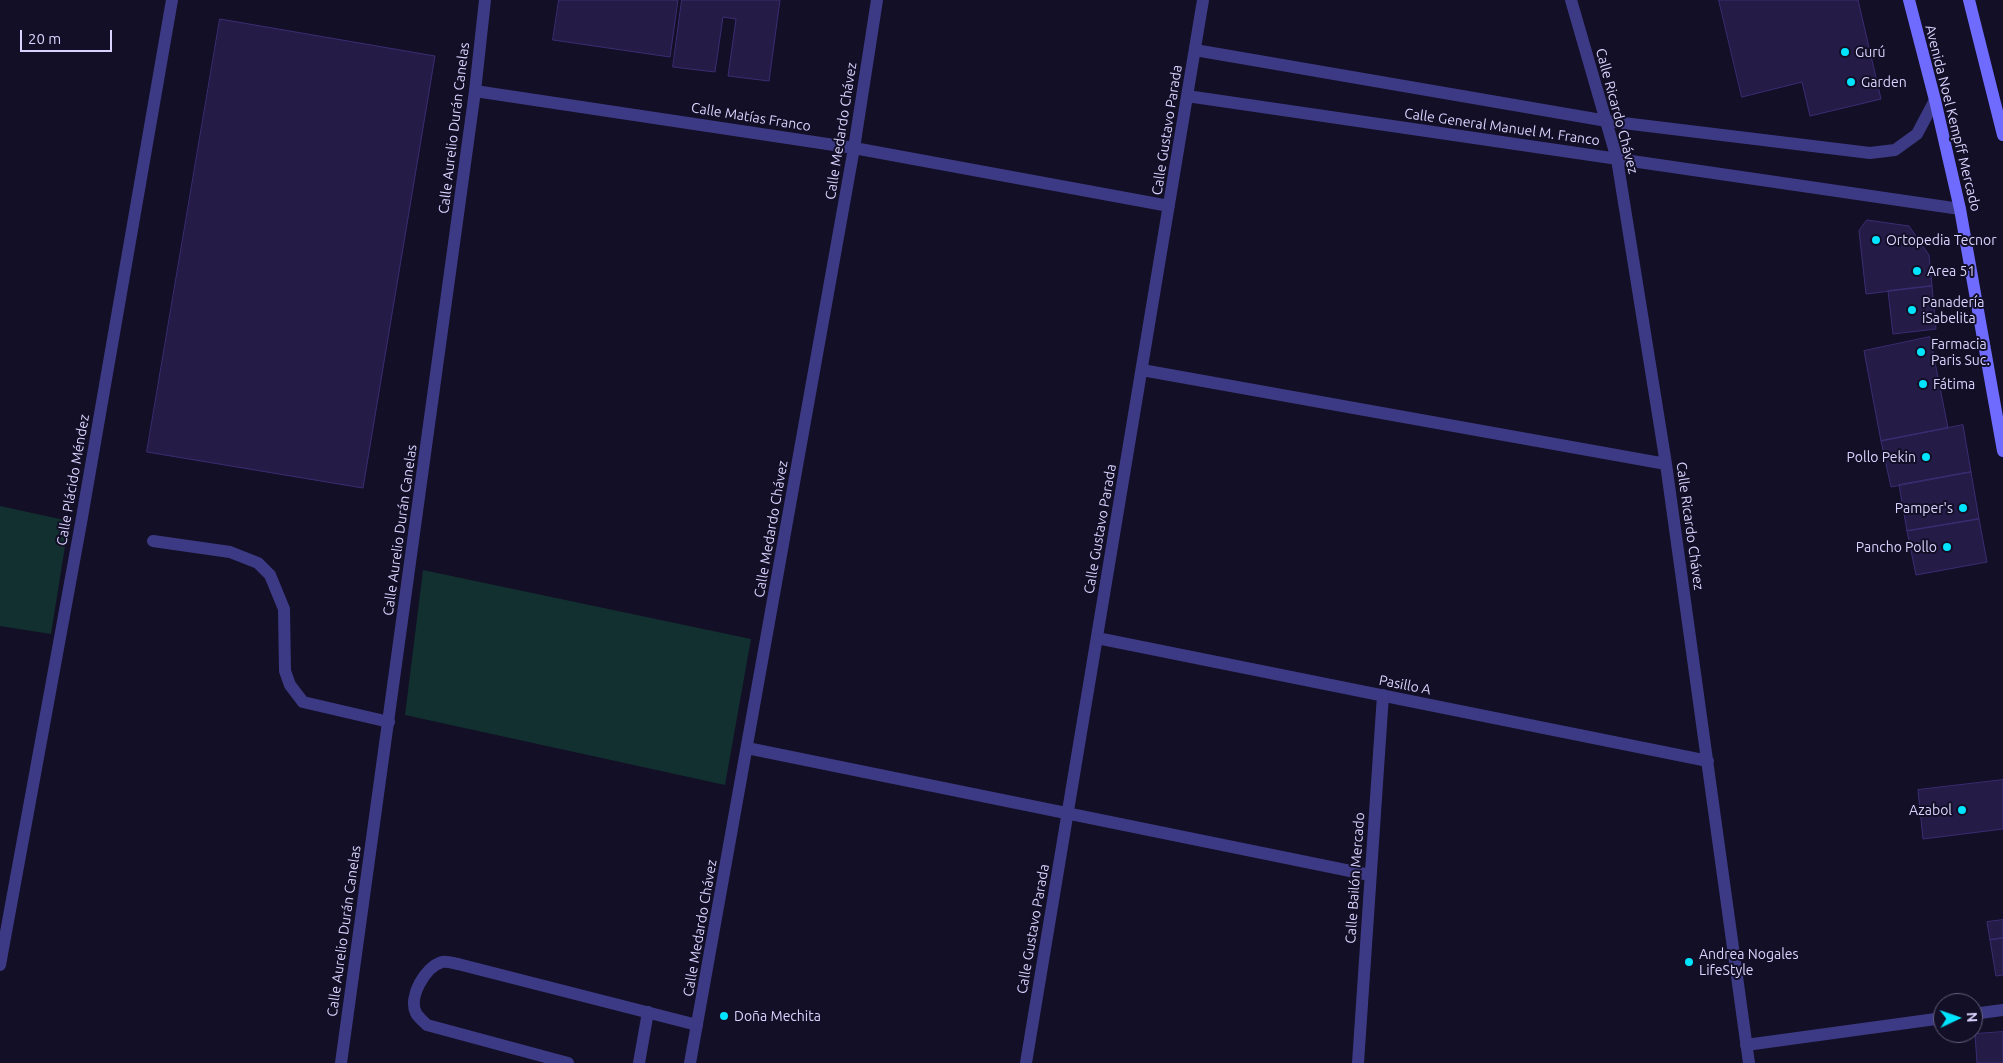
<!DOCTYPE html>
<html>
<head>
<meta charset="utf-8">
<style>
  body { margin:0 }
  #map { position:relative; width:2003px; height:1063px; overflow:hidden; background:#130f26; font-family:Ubuntu,sans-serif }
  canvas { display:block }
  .north { position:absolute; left:1933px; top:993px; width:50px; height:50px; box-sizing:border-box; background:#130f26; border:1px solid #625e7d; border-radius:50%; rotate:87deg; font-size:14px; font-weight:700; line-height:20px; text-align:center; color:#d9d4ff }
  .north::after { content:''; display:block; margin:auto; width:18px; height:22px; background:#00e5ff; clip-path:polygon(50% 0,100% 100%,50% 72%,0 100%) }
  .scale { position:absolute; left:20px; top:30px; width:92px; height:22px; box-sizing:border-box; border:2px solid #d9d4ff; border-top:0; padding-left:6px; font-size:15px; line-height:18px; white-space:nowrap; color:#d9d4ff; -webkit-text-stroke:4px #130f26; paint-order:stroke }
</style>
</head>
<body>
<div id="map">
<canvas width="2003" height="1063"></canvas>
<div class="north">N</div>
<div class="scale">20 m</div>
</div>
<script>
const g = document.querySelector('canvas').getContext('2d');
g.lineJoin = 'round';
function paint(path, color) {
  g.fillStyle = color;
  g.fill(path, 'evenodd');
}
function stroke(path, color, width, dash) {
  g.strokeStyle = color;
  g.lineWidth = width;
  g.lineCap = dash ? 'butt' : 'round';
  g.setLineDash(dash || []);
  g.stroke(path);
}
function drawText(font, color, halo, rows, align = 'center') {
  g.font = font + ' Ubuntu,sans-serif';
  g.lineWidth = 4;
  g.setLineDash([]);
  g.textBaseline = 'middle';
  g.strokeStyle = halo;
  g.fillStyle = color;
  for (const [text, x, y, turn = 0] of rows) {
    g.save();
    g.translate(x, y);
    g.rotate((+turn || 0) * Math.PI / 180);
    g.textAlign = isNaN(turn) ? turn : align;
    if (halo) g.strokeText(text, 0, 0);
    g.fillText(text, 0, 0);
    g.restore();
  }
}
const green = new Path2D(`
  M0,506L69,521L51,634L0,626Z
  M423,570L751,639L725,785L405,715Z`);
const building = new Path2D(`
  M559,0H678L670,57L553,40Z
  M682,0H780L769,81L728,76L736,19L723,17L715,72L673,67Z
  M1719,0H1858L1881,99L1810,116L1802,82L1742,97Z
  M220,19L435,56L363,488L147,452Z
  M1867,220L1909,226L1929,255L1932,286L1866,294L1859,231Z
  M1932,286L1936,329L1893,334L1888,291Z
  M1930,337L1948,428L1881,441L1864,351Z
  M1963,425L1971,472L1891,487L1881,441Z
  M1971,472L1979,519L1907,531L1899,485Z
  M1979,519L1987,562L1916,575L1907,531Z
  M2003,780V829L1923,839L1918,790Z
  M2003,920V938L1990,940L1987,922Z
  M2003,938V975L1996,976L1990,940Z
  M2003,1032V1063H1977L1975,1034Z`);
const lane = new Path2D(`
  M153,541L230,552L258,563L270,575L284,609L285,671L290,685L303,702L389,722
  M568,1063L427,1025C423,1021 418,1017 416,1013C408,997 425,967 442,962C446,961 453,963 458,964L697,1025
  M639,1063L648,1012`);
const street = new Path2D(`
  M1571,0L1617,159L1666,464L1749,1063
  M1195,50L1607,121L1870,153L1895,150L1917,134L1935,100
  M475,91L854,148L1169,206
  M1187,96L1960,209
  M1142,370L1666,464
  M1097,638L1708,761
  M747,748L1370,875
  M0,965L81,523L172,0
  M1973,1014L2003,1010
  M1746,1045L1943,1018
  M341,1063L475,91L485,0
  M690,1063L854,148L877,0
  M1026,1063L1203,0
  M1358,1063L1383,695`);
const secondary = new Path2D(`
  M1909,0L1935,100L1960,209L2003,451
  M1969,0L2003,135`);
const markers = [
  [1845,52,5,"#00e5ff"],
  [1851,82,5,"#00e5ff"],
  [1876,240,5,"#00e5ff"],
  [1917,271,5,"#00e5ff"],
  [1912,310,5,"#00e5ff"],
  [1921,352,5,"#00e5ff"],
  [1923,384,5,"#00e5ff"],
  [1926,457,5,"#00e5ff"],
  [1963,508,5,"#00e5ff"],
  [1947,547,5,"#00e5ff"],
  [1962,810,5,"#00e5ff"],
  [1689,962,5,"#00e5ff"],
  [724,1016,5,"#00e5ff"]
];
const poiNames = [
  ["Gurú",1855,52],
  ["Garden",1861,82],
  ["Ortopedia Tecnor",1886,240],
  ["Area 51",1927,271],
  ["Panadería",1922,302],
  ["iSabelita",1922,318],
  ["Farmacia",1931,344],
  ["Paris Suc.",1931,360],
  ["Fátima",1933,384],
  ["Pollo Pekin",1916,457,"right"],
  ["Pamper's",1953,508,"right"],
  ["Pancho Pollo",1937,547,"right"],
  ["Azabol",1952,810,"right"],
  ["Andrea Nogales",1699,954],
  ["LifeStyle",1699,970],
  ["Doña Mechita",734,1016]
];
const streetNames = [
  ["Calle Ricardo Chávez",1617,111,75],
  ["Calle Matías Franco",751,117,9],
  ["Avenida Noel Kempff Mercado",1953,118,76],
  ["Calle General Manuel M. Franco",1502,127,8],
  ["Calle Aurelio Durán Canelas",454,128,-83],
  ["Calle Gustavo Parada",1167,130,-81],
  ["Calle Medardo Chávez",841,131,-81],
  ["Calle Plácido Méndez",73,480,-80],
  ["Calle Ricardo Chávez",1690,526,82],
  ["Calle Medardo Chávez",771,529,-80],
  ["Calle Gustavo Parada",1100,529,-80],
  ["Calle Aurelio Durán Canelas",400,530,-82],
  ["Pasillo A",1405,685,11],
  ["Calle Bailón Mercado",1355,878,-86],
  ["Calle Medardo Chávez",700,928,-80],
  ["Calle Gustavo Parada",1033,929,-80],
  ["Calle Aurelio Durán Canelas",344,931,-82]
];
paint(green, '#12302f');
paint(building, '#241b47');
stroke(building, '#3b2d73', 1);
stroke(lane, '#3d3a85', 12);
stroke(street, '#3d3a85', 12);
stroke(secondary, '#6f6bff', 12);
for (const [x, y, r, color] of markers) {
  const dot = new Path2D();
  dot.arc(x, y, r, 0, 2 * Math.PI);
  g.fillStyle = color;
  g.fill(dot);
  stroke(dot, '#130f26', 2);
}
drawText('14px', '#d9d4ff', '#130f26', poiNames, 'left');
drawText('14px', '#d9d4ff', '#130f26', streetNames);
</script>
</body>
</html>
